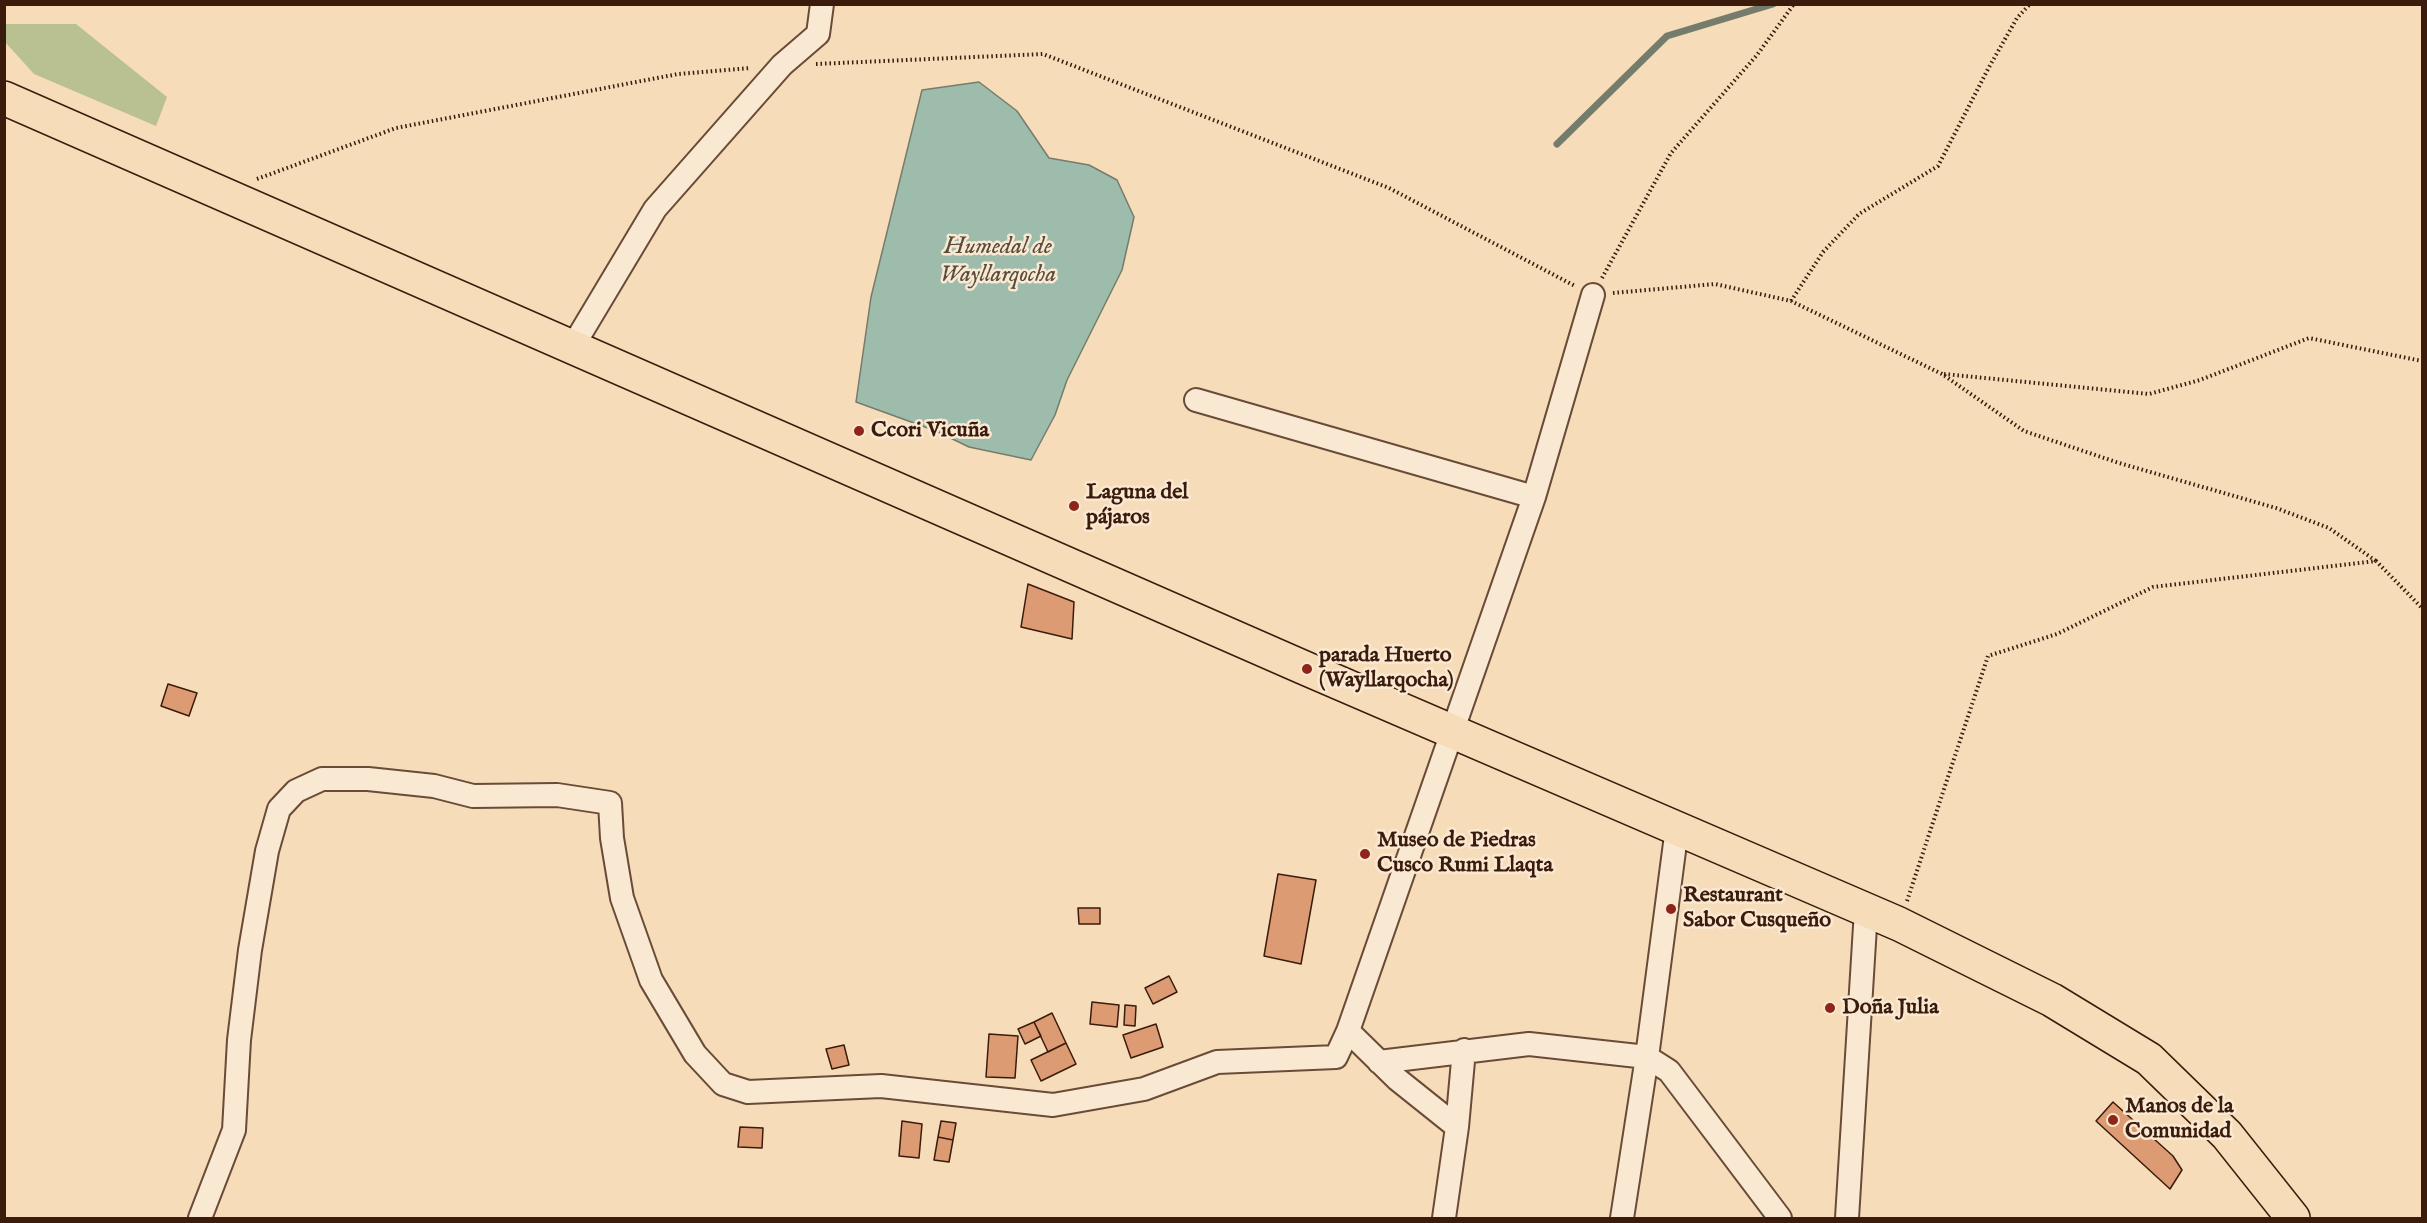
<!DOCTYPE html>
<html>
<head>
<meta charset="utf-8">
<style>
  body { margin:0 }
  #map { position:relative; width:2427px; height:1223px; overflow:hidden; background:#f6dcb9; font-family:"IM FELL English",serif }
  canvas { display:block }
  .frame { position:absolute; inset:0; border:6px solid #3a1b0c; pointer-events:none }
</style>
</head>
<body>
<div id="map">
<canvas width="2427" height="1223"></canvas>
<div class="frame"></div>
</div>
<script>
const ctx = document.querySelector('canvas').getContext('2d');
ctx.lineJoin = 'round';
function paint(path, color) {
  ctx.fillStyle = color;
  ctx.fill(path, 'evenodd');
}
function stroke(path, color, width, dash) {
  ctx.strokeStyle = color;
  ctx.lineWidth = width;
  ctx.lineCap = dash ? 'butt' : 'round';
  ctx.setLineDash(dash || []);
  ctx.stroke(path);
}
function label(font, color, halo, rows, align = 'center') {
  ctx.font = font + ' "IM FELL English",serif';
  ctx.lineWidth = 5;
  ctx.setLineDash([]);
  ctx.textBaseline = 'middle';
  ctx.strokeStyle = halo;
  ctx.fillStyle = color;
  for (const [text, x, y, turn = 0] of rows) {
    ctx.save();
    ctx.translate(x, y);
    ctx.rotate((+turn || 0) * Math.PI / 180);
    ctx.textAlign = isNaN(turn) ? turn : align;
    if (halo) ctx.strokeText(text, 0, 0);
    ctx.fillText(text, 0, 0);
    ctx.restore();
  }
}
paint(new Path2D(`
  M5,24H76L167,97L156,126L34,74L5,42Z`), '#bac191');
const water = new Path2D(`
  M979,82L1017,111L1049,158L1089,165L1117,180L1134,217L1122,270L1067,380L1055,415L1031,460L969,447L936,431L856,402L871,297L922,90Z`);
paint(water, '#9dbcac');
stroke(water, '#757c6c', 1.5);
stroke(new Path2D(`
  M1557,144L1667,36L1773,4`), '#757c6c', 7);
const building = new Path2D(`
  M1028,584L1074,602L1072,639L1021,627Z
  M168,684L197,693L189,716L161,706Z
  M1278,874L1316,880L1301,964L1264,956Z
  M1078,908H1100V924H1079Z
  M1169,976L1177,992L1153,1004L1145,988Z
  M1092,1002L1119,1005L1117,1027L1090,1024Z
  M1125,1005L1136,1006L1135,1026L1124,1025Z
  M1052,1013L1066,1043L1048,1052L1034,1022Z
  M1034,1022L1041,1036L1025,1044L1018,1029Z
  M1156,1024L1163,1047L1131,1058L1123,1035Z
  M989,1034L1018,1036L1015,1078L986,1077Z
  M1066,1043L1076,1064L1041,1081L1031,1060Z
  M844,1045L849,1065L832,1069L826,1049Z
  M2113,1102L2173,1156L2182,1170L2170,1189L2096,1121Z
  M902,1121L922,1124L919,1158L899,1156Z
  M941,1121L956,1123L953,1140L938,1137Z
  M740,1127L763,1128L762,1148L738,1147Z
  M938,1137L953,1140L949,1162L934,1160Z`);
paint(building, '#dc9b73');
stroke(building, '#3a1b0c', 1.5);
const street = new Path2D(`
  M573,346L655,209L782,65L818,34L822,4
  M1196,400L1534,497
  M1379,1062L1529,1044L1647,1057L1669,1071L1780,1218
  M1457,1127L1464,1050
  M200,1218L234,1130L239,1040L250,950L267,851L279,809L296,791L322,779H368L434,786L473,796L557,795L610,803L612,838L622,898L651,980L695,1054L723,1084L748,1092L881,1086L1053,1105L1144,1089L1217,1062L1336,1057L1348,1031
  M1444,1218L1457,1127L1397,1079L1348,1031L1534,497L1593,295
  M1622,1218L1647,1057L1677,828
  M1847,1218L1866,910`);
const highway = new Path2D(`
  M4,98L1307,669L1899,924L2052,1000L2149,1059L2227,1135L2293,1218`);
stroke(street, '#694b37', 26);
stroke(highway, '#3a1b0c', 36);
stroke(new Path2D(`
  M816,64L1043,54L1389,188L1575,286
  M257,179L396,128L678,74L751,68
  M1602,278L1671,153L1757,55L1794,4
  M1613,293L1715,284L1791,301L1942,374L2024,431L2119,463L2276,508L2329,528L2376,561
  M1791,301L1823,252L1859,214L1938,166L1988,69L2017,18L2030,4
  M1944,374L2149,394L2200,380L2309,338L2422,361
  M1907,901L1988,656L2057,634L2153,587L2376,561L2422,608`), '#3a1b0c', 4, [1.5, 3]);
stroke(street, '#f9e8d2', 22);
stroke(highway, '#f6dcb9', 33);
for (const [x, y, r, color] of [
  [859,431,6,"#8f2418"],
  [1074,506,6,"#8f2418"],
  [1307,669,6,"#8f2418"],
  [1365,854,6,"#8f2418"],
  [1671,909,6,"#8f2418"],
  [1830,1008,6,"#8f2418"],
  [2113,1120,6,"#8f2418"]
]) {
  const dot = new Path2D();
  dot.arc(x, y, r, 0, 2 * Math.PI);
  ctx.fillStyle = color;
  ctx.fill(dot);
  stroke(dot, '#f9e8d2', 2);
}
label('bold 22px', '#3a1b0c', '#f9e8d2', [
  ["Ccori Vicuña",871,431],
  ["Laguna del",1086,493],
  ["pájaros",1086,518],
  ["parada Huerto",1319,656],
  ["(Wayllarqocha)",1319,681],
  ["Museo de Piedras",1377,841],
  ["Cusco Rumi Llaqta",1377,866],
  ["Restaurant",1683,896],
  ["Sabor Cusqueño",1683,921],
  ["Doña Julia",1842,1008],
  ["Manos de la",2125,1107],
  ["Comunidad",2125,1132]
], 'left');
label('italic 24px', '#584b3c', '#f9e8d2', [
  ["Humedal de",998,248],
  ["Wayllarqocha",998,276]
]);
</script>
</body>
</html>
